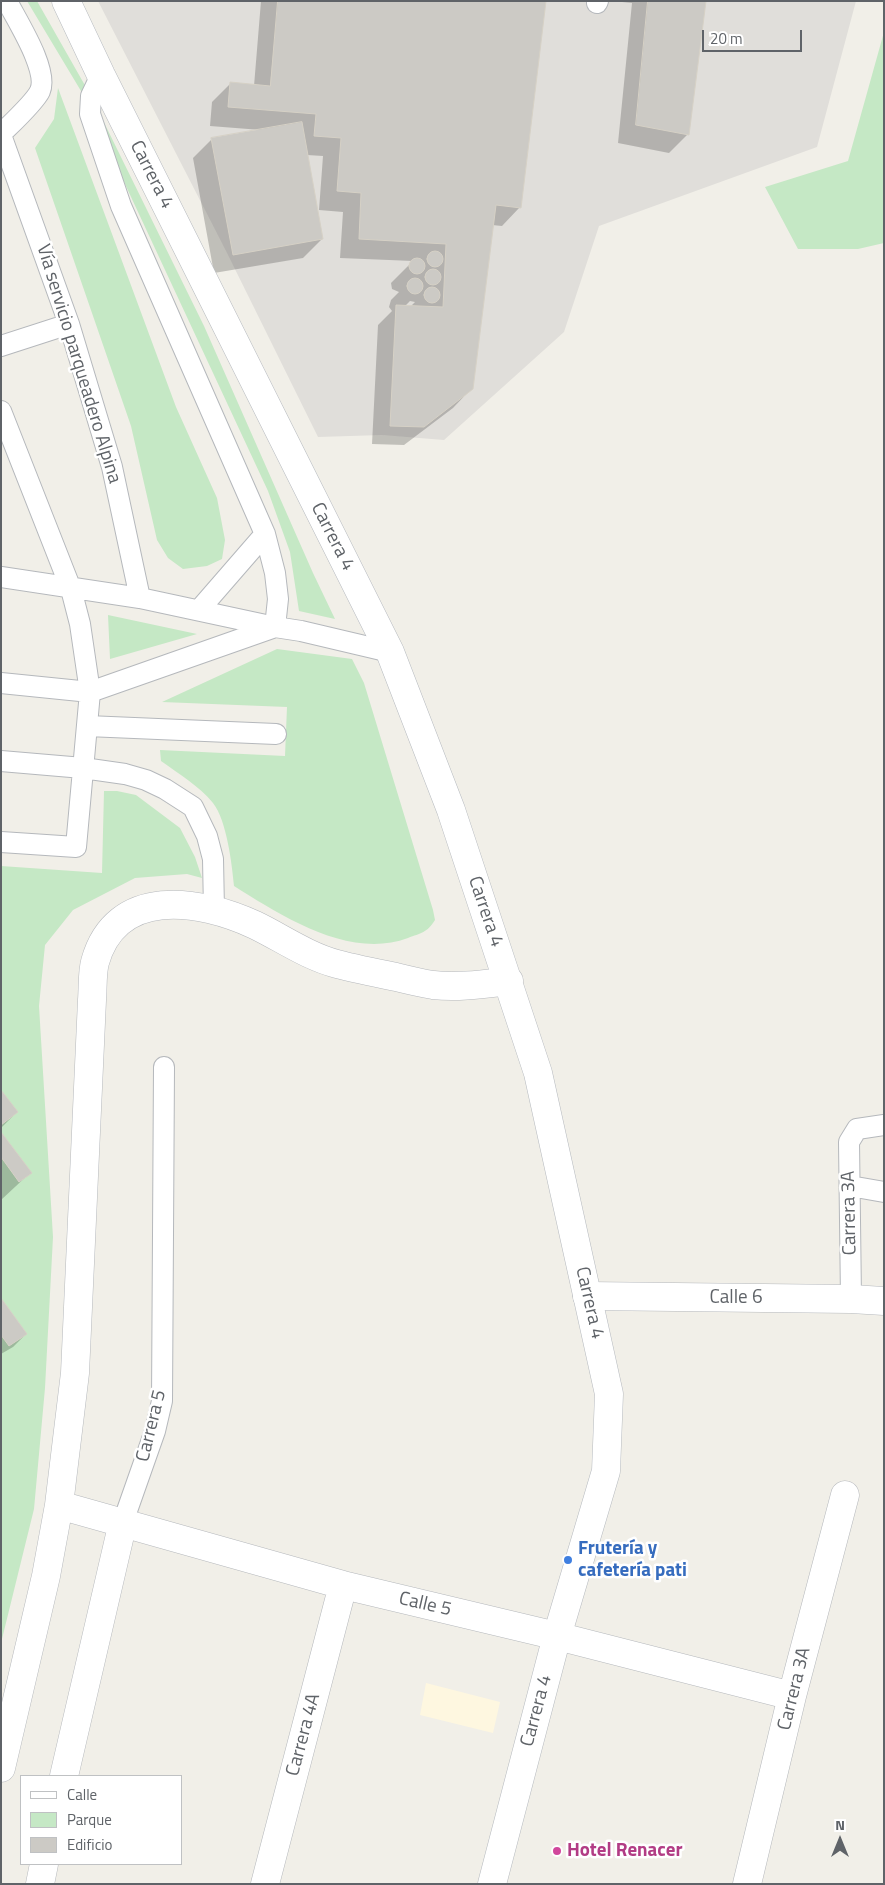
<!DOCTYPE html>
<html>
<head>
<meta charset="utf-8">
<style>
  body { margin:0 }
  #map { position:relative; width:885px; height:1885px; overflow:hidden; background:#f1efe8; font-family:"Titillium Web",sans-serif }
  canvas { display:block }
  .frame { position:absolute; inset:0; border:2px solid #5f6368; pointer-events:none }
  .legend { position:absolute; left:20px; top:1775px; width:162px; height:90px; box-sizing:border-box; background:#fff; border:1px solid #bfc1c3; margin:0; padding:6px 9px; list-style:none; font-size:15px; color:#5f6368 }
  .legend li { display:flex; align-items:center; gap:10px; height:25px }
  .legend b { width:25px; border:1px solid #bfc1c3 }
  .north { position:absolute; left:815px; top:1815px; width:50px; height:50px; -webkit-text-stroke:4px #fff; paint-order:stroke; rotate:0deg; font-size:14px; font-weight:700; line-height:20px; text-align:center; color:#5f6368 }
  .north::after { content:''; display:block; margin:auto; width:18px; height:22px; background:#5f6368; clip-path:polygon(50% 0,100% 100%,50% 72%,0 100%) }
  .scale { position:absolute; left:702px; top:30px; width:100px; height:22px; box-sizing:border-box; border:2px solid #5f6368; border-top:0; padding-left:6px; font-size:15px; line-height:18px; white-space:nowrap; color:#5f6368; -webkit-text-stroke:4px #fff; paint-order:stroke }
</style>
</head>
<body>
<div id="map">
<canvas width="885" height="1885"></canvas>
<div class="frame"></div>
<ul class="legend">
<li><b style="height:6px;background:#fff"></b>Calle</li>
<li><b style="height:14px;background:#c5e8c5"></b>Parque</li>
<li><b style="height:14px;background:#cccac5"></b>Edificio</li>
</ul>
<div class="north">N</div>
<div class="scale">20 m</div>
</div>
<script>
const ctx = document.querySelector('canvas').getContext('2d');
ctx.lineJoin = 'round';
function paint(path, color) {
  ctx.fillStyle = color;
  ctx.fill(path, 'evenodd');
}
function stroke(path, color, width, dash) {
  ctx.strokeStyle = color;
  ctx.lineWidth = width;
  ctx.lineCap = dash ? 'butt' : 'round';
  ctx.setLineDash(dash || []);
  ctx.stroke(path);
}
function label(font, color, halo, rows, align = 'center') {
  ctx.font = font + ' "Titillium Web",sans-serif';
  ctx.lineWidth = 5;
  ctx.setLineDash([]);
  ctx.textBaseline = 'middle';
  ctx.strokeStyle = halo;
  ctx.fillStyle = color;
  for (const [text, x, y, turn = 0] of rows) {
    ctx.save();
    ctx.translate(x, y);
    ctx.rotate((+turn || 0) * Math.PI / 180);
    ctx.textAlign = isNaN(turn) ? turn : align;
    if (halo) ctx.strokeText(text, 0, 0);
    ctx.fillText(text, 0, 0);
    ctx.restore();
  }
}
paint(new Path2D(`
  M426,1683L500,1702L493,1733L420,1715Z`), '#fef7e0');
paint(new Path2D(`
  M98,1H856L817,147L599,226L564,332L444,440L382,435L318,437L227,253Z`), '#e0deda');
paint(new Path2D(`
  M27,1H37L91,96L204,326L313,573L335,619L299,611L290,552L268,491L84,96Z
  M884,32V243L858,249H798L765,187L848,161Z
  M58,88L176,407L217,498L225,540L222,559L207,566L183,569L168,558L157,540L131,426L35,148L54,119Z
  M108,615L197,634L110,659Z
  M277,649L352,659L364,683L433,910L435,920C427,933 421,933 408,938C349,960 282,916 234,886C232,865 227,821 213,803C199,786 179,774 161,761L160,750L285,756L287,707L162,702Z
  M104,791H117L136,795L180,828L195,857L202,878L187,874L135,878L73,910L45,945L39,1006L53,1237L45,1388L34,1509L1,1643V866L102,873Z`), '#c5e8c5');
paint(new Path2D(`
  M261,1H545L520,207L502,226L492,225L472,388L453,408L404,445L372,444L378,325L392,311L389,307L391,300L399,292L392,289L391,283L413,261L340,258L343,212L319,210L323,156L307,155L322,239L303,258L214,273L193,158L212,139L261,130L210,126L212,102L230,84L254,86ZM410,301L415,302L410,307H404Z
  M612,1H705L688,134L669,153L618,143L632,3Z
  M1,1092L17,1112L1,1128Z
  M1,1134L30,1173L1,1200Z
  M1,1300L26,1334L13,1347L1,1354Z`), '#0003');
const building = new Path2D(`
  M278,1H546L521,208L496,205L473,389L424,427L390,426L396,305L443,307L446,244L359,239L361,193L337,191L341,138L314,136L316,114L228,107L230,82L270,86Z
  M648,1H706L689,135L636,125Z
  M302,122L323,239L233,255L211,138Z
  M427 259a8 8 0 1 1 16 0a8 8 0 1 1-16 0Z
  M409 266a8 8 0 1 1 16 0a8 8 0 1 1-16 0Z
  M425 277a8 8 0 1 1 16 0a8 8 0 1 1-16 0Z
  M407 286a8 8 0 1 1 16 0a8 8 0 1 1-16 0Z
  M424 295a8 8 0 1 1 16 0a8 8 0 1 1-16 0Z
  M1,1090L18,1112L1,1125Z
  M1,1132L32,1173L19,1182L1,1157Z
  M1,1298L27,1334L9,1346L1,1335Z`);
paint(building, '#cccac5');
stroke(building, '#d6d1c6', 1);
const service = new Path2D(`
  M597,3L598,1
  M1,134C11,124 35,102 40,91C49,70 17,21 7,1
  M1,135L69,324L112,467L140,598
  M1,346L69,324
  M1,411L71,589L80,624L90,692L76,847L1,842
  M1,577L140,598L275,627L301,631L390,652
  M199,610L265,534
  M1,683L90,692L275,627L278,599L275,573L265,534L121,206L90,114L91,96L101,75
  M87,726L276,734
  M1,761L83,768L125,774L146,780L165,789L193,807L207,836L213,859L214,910
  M850,1186L884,1192
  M851,1299L849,1142L857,1129L884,1125
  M123,1522L155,1431L162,1401L164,1067`);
const minor = new Path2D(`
  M587,1296L851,1299L884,1301
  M59,1505L343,1585L557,1636L792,1696
  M1,1768L46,1576L59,1505L75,1373L92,1000C93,988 92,973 95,962C116,886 199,899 255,925C282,938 307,956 337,964C356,969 376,973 396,977C408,980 421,983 433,985C458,988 484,984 509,981
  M64,1776L123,1522
  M40,1884L44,1864
  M265,1884L343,1585
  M747,1884L792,1696L845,1495`);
const secondary = new Path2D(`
  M66,1L101,75L390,652L451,810L538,1073L609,1394L606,1471L557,1636L492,1884`);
stroke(service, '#b5b8bc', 22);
stroke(minor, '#b5b8bc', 29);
stroke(secondary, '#b6babf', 29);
stroke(service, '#fff', 20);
stroke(minor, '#fff', 28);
stroke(secondary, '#fff', 28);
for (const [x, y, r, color] of [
  [568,1560,5,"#3f7fe0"],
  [557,1851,5,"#d1479c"]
]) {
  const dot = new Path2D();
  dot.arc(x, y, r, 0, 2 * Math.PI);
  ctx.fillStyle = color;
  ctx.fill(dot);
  stroke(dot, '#fff', 2);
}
label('19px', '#5f6368', '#fff', [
  ["Carrera 4",151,175,63],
  ["Vía servicio parqueadero Alpina",78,364,73],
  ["Carrera 4",332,537,63],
  ["Carrera 4",485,912,71],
  ["Carrera 3A",850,1213,-91],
  ["Calle 6",736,1298],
  ["Carrera 4",589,1303,77],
  ["Carrera 5",152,1426,-76],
  ["Calle 5",425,1605,13],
  ["Carrera 3A",795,1689,-76],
  ["Carrera 4",537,1711,-75],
  ["Carrera 4A",304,1735,-75]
]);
label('bold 19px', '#366cbe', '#fff', [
  ["Frutería y",578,1549],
  ["cafetería pati",578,1571]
], 'left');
label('bold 19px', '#b23c85', '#fff', [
  ["Hotel Renacer",567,1851]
], 'left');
</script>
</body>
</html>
